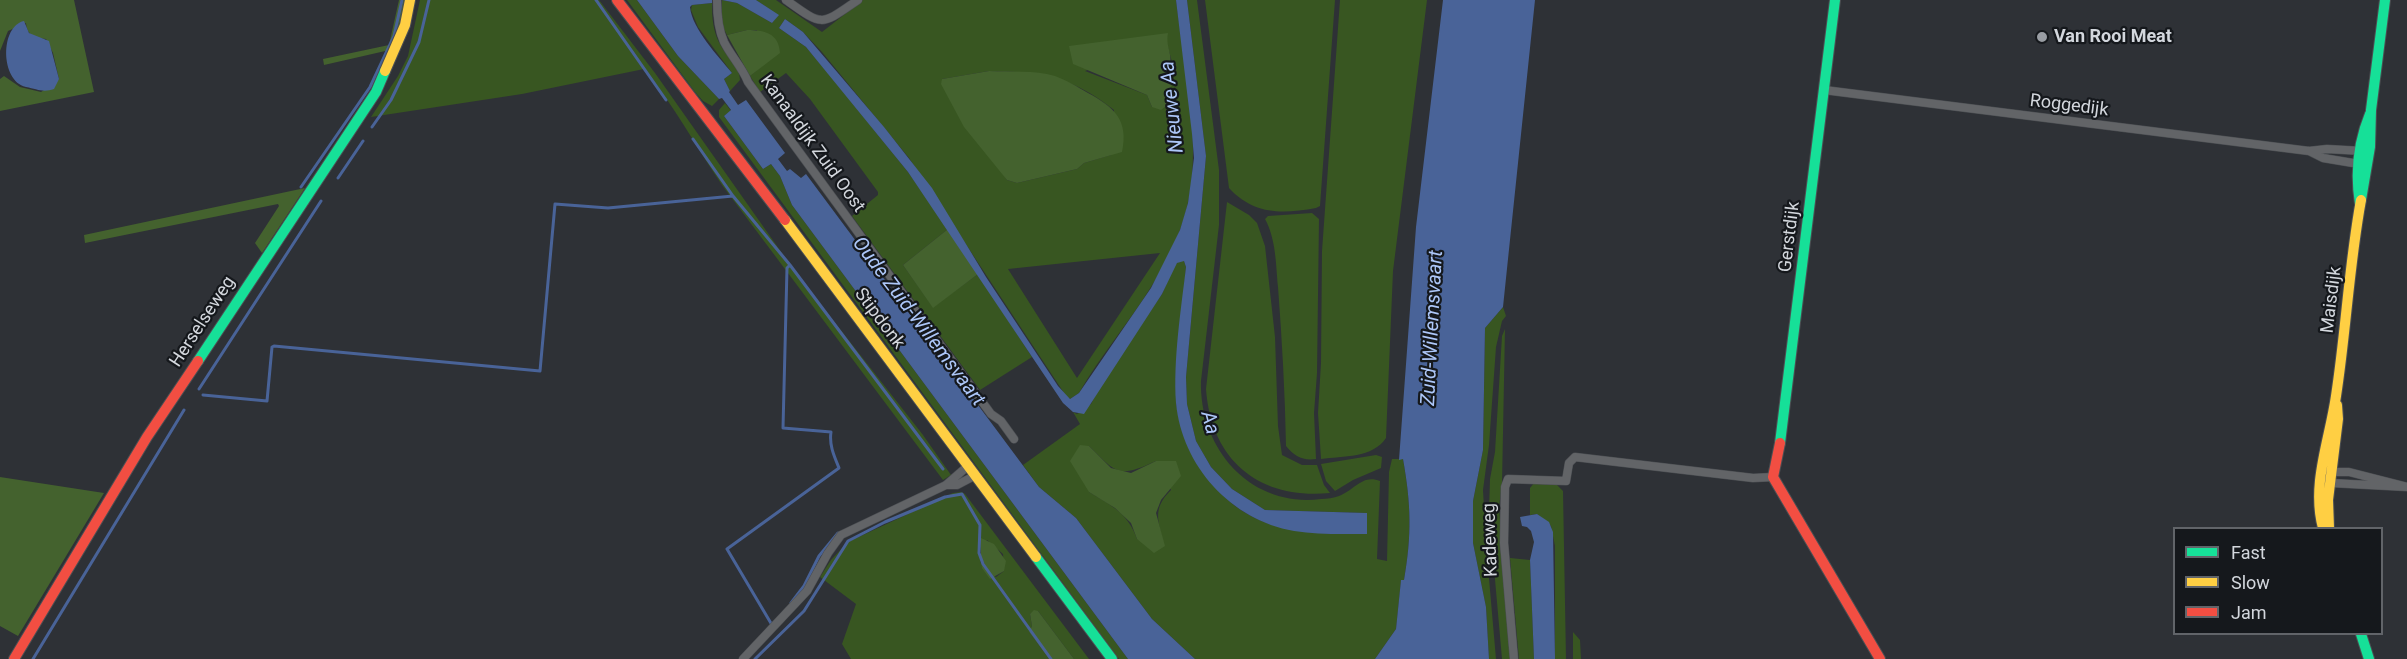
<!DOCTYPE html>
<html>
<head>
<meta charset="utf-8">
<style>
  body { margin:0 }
  #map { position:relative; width:2407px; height:659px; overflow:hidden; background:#2e3136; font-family:Roboto,sans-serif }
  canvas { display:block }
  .legend { position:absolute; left:2173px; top:527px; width:210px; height:108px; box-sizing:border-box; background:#15181c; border:2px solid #616469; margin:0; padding:8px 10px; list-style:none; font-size:18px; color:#d3d7dd }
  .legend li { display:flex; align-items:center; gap:12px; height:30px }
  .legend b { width:30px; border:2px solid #616469 }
</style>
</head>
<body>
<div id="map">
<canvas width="2407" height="659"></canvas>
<ul class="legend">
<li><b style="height:8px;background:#16e098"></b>Fast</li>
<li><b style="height:8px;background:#ffcf43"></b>Slow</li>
<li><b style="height:8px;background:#f24e42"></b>Jam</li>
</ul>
</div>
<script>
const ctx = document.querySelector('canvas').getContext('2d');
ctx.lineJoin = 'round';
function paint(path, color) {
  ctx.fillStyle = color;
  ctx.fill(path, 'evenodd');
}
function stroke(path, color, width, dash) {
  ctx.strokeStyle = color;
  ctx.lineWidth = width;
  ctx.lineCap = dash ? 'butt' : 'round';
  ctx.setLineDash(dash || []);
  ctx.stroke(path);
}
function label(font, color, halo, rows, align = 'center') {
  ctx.font = font + ' Roboto,sans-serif';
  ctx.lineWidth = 4.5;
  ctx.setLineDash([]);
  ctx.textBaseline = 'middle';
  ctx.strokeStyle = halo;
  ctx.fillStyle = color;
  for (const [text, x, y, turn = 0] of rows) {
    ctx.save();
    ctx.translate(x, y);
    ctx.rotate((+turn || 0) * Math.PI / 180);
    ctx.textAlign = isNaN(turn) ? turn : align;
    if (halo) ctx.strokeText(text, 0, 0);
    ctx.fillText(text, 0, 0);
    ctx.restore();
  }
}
paint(new Path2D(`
  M420,0H599L655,73L796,273L923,435L951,475L943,480L722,185C696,147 674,105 644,69L522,94L371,117L398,76L408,56Z
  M627,0H637L678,56L719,99L712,106L703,101L695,92Z
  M722,0L737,3L772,23L778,15L756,0H776L822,32L863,0H1176C1184,67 1205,152 1184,218C1177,242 1164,266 1151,287C1128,324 1100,356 1079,393L1070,399L1066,396L909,158L822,52L803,32L785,19L779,28L806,47L832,78L908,172L948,229L903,265L933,307L978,274L1032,357L980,390L852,216L878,195V192L810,99L786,73L760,92L750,76L762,66L757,30H747L727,35L721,23ZM1166,40L1172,62L1152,107L1147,95L1085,71ZM989,71C1041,72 1071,76 1114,110L1111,155L1084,163L1077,169L1017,183L1007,180L942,79ZM1160,253L1077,378L1008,269Z
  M1187,0H1197L1219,170V225L1201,381C1199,448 1250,508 1321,499C1327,499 1334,498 1339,496C1355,490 1362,474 1380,481L1377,559L1387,561L1389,472L1392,459H1403C1411,505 1412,534 1404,580L1401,581L1396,629L1375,659H1195L1152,619L1076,518L1039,487L1023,465L1080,424L1073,412L1077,414L1091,404L1101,384L1162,294L1174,266L1180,260L1184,261L1186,267L1176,402C1179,427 1186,440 1198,462C1237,531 1294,534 1367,534V513L1265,510L1232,489L1211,467L1196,441L1187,404L1186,377L1206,156ZM1089,446C1117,474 1119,478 1156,461L1171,490C1151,510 1159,521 1164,546L1137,539C1128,513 1112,506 1089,492Z
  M1205,0H1335L1320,206L1316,208C1282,214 1254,215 1229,188Z
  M1340,0H1427L1393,271L1386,438C1373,458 1343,456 1321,459L1318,413L1321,363L1322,251Z
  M712,3C712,19 713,32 721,46C727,57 740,67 740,80L730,91L724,79L732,73L698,27L691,10L692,5Z
  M725,103L731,111L724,116L763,169L771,164L780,176L792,205L1128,659H1119L719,117V110Z
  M1227,202L1249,215L1257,223L1265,246L1275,337L1278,426L1282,455L1302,465H1317L1324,485L1330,493C1259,500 1211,460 1206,389Z
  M1312,213L1319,219L1317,373L1314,413L1316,459C1303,461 1294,456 1286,446C1285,393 1282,340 1278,287C1276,265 1276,239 1265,219L1268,216Z
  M1503,307L1506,316L1502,321L1496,347L1489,445L1483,490L1486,544L1496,659H1489L1486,607L1473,543V501L1483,450L1485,328Z
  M1505,329L1502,484L1499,507L1511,659H1502L1489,511L1490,479L1495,452L1502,336Z
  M1376,455L1382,457L1381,468L1353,480L1335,491L1326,481L1321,464Z
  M1534,483L1557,485L1563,491L1566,659H1555V546L1551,526L1537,514L1530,515V488Z
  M961,492L965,494L1089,659H1074L1038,611H1034L1030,614L1032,626L1029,632L1049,659H851L842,644L856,604L820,577L831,560L848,542L953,493ZM987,540L1003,554L1004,571L996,577C981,568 978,564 981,547Z
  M1510,558L1530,560L1534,659H1519Z
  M1573,632L1580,640L1581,659H1573Z`), '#385621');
paint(new Path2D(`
  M0,0H74L94,92L0,111V79L4,76L20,87L41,92L59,79L53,53L46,39C35,38 27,36 26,23L8,31L0,51Z
  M399,0H405L394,49L324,65L323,59L389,45Z
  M747,30C764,30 779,33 780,53L750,76L727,35Z
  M1168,33C1165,48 1175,56 1168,71L1173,79L1167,105L1161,110L1152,107L1147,95L1073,64L1069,46Z
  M989,71C1010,72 1034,70 1055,76C1066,80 1078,87 1088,93C1114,107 1129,120 1122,152L1084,163L1077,169L1017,183L1007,180L964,127L941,84L942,79Z
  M305,188L262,253L255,243L279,206L278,204L85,243L84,235Z
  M948,229L978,274L933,308L903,265Z
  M1080,445L1089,446L1111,468L1131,473L1156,461H1176L1181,476L1161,500L1156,513L1165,546L1154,553L1137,539L1131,523L1115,508L1089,492L1070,461Z
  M0,477L104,493L18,636L0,626Z
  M981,538L994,544L1006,561L1004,571L990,579L982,568L981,562Z
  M1034,610L1038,611L1074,659H1049L1029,632L1032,626L1030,614Z`), '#44622e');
paint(new Path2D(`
  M637,0H712V3L692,5L690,7C692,29 719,57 732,73L724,79L730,91L729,92L738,105L746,100L785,153L778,159L787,171L790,169L801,178L806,174L1039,487L1076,518L1152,619L1195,659H1128L792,205L780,176L771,164L763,169L724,116L731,110L722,98L719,99L678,56Z
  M722,0H756L779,15L772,23L737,3Z
  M1176,0H1187L1206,156L1186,377L1187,404L1196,441L1211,467L1232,489L1265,510L1367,513V534C1343,534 1318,535 1294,531C1231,520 1182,466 1176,403C1173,360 1181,310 1186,267L1184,261L1177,263L1162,294L1084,414L1073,412L1063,403L908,172L806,47L779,28L785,19L803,32L884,127L932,188L986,277L1058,386L1070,399L1079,393L1151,288L1180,230L1188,203L1194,158L1192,134Z
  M1443,0H1535L1503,307L1485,328L1483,450L1473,501V543L1486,607L1489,659H1375L1396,629L1401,580H1404C1412,535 1411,504 1403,459L1399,460L1416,227Z
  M24,21L29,33L49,41L59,79L54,89C43,93 37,89 26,87C0,81 0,26 24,21Z
  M1537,514L1549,522L1553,532L1555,659H1534L1530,560L1534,542L1531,531L1527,527L1522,526L1520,517Z`), '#496398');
stroke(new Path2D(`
  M596,0L666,100
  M372,127L391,100L419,42L429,0
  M693,139L733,196L790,265L787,268L783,428L831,432C829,445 834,456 839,468L727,549L772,625
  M338,178L363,141
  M301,187L370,87L394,36L402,0
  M790,265L943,469
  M199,389L321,201
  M203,395L267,401L272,347L274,346L540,371L555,204L608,208L733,196
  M791,603L804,586L819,556L838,533
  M33,659L184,410
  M755,659L804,611L848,541L885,522L945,497L962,494L980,525L979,553L983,564L1051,659`), '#496398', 3);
const street = new Path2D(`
  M717,0C717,14 718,29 724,42C731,56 742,67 748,82L991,414L1001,421L1014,439
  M786,0C824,27 820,26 858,0
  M1824,90L2309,151L2327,149L2363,151
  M2309,151L2323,158L2359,164L2363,162
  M2329,472H2349L2407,487
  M2327,480L2331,483L2407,487
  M946,485H957L976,475
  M743,659L807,591L828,553L841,535L946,485L969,465
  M1514,659L1504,543L1505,487L1508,479L1566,481L1569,463L1575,457L1753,478L1773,477`);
const fast = new Path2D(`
  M2361,200L2370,147L2371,110L2385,0
  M2360,204C2355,173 2358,143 2370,114
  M198,361L376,92L385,71
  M1780,443L1835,0
  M1036,557L1112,659
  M2361,634L2369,659`);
const slow = new Path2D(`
  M385,71L405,25L410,0
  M785,220L1036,557
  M2323,528C2311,484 2330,439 2336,396C2346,331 2349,265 2361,200
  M2329,528L2328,500L2338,419L2337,405`);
const jam = new Path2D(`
  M617,0L785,220
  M1780,443L1773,477L1880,659
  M14,659L147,437L198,361`);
stroke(street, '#4c4f53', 9);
stroke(fast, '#4c4f53', 12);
stroke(slow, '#4c4f53', 12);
stroke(jam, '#4c4f53', 12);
stroke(street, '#626467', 8);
stroke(fast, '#16e098', 10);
stroke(slow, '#ffcf43', 10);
stroke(jam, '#f24e42', 10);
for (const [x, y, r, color] of [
  [2042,37,6,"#999da3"]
]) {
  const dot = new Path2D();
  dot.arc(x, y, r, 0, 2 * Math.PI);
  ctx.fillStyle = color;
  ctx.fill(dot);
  stroke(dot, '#15181c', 2);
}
label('bold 18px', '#d3d7dd', '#15181c', [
  ["Van Rooi Meat",2054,37]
], 'left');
label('18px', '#d3d7dd', '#15181c', [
  ["Roggedijk",2069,106,7],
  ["Kanaaldijk Zuid Oost",812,144,54],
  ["Gerstdijk",1790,237,-83],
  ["Maisdijk",2332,300,-83],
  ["Stipdonk",879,319,53],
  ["Herselseweg",203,322,-57],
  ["Kadeweg",1491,540,-92]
]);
label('italic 20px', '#adc7f9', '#15181c', [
  ["Nieuwe Aa",1173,107,-96],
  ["Oude Zuid-Willemsvaart",918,322,53],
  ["Zuid-Willemsvaart",1433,328,-87],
  ["Aa",1209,423,75]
]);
</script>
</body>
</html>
